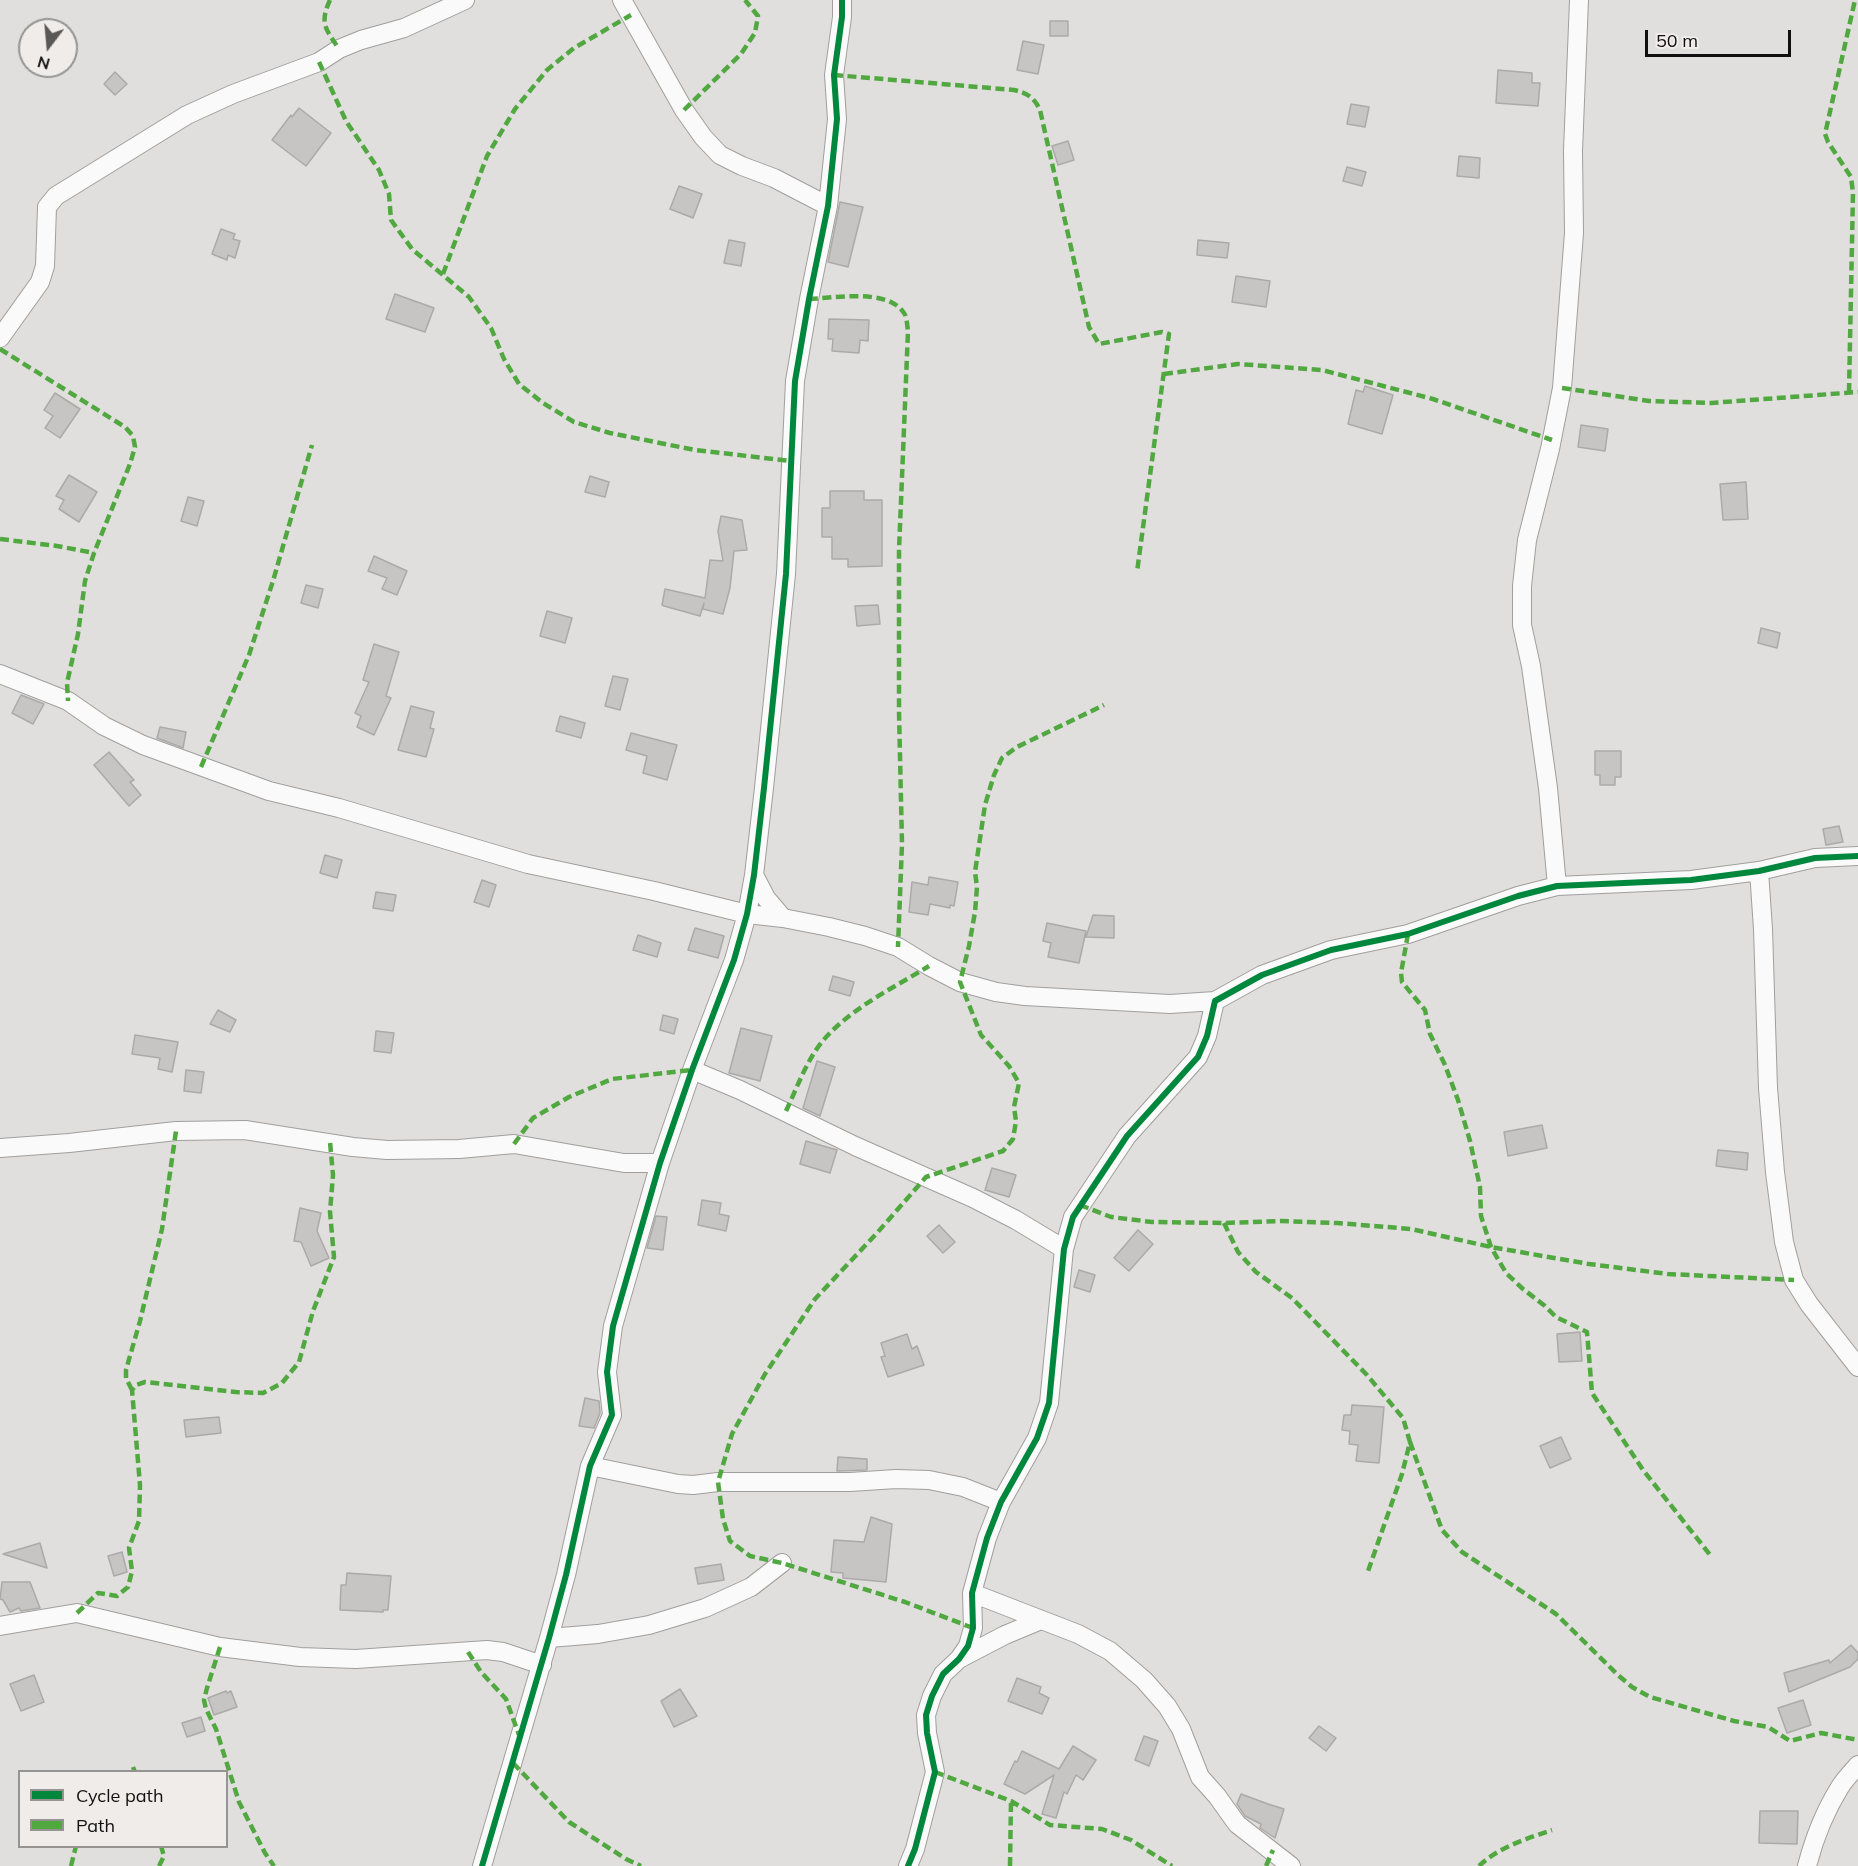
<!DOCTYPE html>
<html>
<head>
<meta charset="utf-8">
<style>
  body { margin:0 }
  #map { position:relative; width:1858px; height:1866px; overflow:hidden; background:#e1dfdd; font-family:Mulish,sans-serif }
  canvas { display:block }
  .legend { position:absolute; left:18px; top:1770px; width:210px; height:78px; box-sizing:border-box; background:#efecea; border:2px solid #969492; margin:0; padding:8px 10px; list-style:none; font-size:18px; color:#110f0f }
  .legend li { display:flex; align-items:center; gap:12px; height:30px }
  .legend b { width:30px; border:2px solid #969492 }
  .north { position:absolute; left:18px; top:18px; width:60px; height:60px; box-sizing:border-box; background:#efecea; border:2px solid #969492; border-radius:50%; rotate:196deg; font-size:16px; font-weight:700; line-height:24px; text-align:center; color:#110f0f }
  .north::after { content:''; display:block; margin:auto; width:21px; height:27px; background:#5a5857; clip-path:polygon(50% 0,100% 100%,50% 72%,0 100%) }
  .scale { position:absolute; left:1645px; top:30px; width:146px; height:27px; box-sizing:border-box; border:3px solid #110f0f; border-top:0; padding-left:8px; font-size:18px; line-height:21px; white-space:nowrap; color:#110f0f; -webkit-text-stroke:4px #efecea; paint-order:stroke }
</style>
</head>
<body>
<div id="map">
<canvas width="1858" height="1866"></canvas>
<ul class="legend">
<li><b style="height:8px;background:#00873e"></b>Cycle path</li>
<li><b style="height:8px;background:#51a841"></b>Path</li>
</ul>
<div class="north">N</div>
<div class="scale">50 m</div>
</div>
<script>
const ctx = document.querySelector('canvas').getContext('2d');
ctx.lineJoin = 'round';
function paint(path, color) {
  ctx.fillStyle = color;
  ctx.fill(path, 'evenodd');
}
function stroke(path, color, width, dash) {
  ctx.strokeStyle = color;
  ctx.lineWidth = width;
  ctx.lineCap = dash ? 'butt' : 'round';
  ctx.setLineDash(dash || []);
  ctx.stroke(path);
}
const building = new Path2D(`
  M1050,21H1068V36H1050Z
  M1023,41L1044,45L1038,74L1017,70Z
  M1498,70L1532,73V83H1540L1538,106L1496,103Z
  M115,72L127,84L115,95L104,84Z
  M1351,104L1369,107L1365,127L1347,124Z
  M299,108L331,133L306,166L272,140L291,115L292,117Z
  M1068,141L1074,160L1058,165L1052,146Z
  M1459,156L1480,158L1479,178L1457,176Z
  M1347,167L1366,172L1362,186L1343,181Z
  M679,186L702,194L693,218L670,209Z
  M840,202L863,207L848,267L828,262Z
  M221,229L235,234L233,239L240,241L235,258L228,255L227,260L212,254Z
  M729,240L745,243L741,266L724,263Z
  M1198,240L1229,243L1227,258L1197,255Z
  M1236,276L1270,281L1266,307L1232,302Z
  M395,294L434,308L425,332L386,319Z
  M829,319L869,320L868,341L860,340L859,353L832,351L833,339H828Z
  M1365,386L1393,395L1382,434L1348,424L1356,390L1363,392Z
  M55,393L80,409L60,438L45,428L53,416L44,410Z
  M1581,425L1608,429L1605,451L1578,447Z
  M69,475L97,492L79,522L59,509L64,500L56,496Z
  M590,476L609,482L605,497L585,492Z
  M1746,482L1748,519L1723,520L1720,484Z
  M830,491H864V500H882V566L848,567V559H832V537H822V508H830Z
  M188,497L204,501L197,526L181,521Z
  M721,516L742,520L747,550L734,551L730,588L723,614L703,609L704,603L700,616L664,606L662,605L665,589L705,598L710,560L723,561L718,531Z
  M374,556L407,571L397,595L382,589L387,578L368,571Z
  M306,585L323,589L318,608L301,603Z
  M878,605L880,624L857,626L855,606Z
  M547,611L572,618L565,643L540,636Z
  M1761,628L1780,633L1777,648L1758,643Z
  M374,644L399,652L386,696L391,698L374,735L357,727L361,716L355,713L369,682L363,680Z
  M613,676L628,679L620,710L605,706Z
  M21,695L44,704L33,724L12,713Z
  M411,706L434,712L430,728L434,729L426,757L398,750Z
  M560,716L585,723L581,738L556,731Z
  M160,727L186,732L183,748L157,738Z
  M631,733L677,745L667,780L643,773L647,756L626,750Z
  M1595,751H1621V777H1615V785H1600V775H1595Z
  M109,752L134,780L130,782L141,795L129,806L94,765Z
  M1839,826L1843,842L1826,845L1823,829Z
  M325,855L342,860L337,878L320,873Z
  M929,877L958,882L954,906L950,905V908L930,904L928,915L909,912L912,882L928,885Z
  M482,880L496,885L489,907L474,902Z
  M376,892L396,895L393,911L373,908Z
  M1093,915L1114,916V938L1086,937Z
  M1047,923L1086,931L1079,963L1048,957L1051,943L1043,941Z
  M695,928L724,936L718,958L688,950Z
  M638,935L661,943L657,957L633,950Z
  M833,976L854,982L850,996L829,990Z
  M218,1010L236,1020L230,1032L210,1024Z
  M663,1015L678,1019L674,1034L660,1030Z
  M741,1028L772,1036L760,1081L729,1073Z
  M376,1031L394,1033L391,1053L374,1051Z
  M135,1035L178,1042L172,1072L158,1069L160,1058L132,1054Z
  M817,1061L835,1067L820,1116L803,1108Z
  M186,1070L204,1072L201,1093L184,1091Z
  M1542,1125L1547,1148L1508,1156L1504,1132Z
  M806,1141L837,1150L830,1173L800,1164Z
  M1718,1150L1748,1153L1747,1170L1716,1166Z
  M992,1168L1016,1175L1009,1197L985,1190Z
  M702,1200L721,1203L719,1214L729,1216L726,1231L698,1225Z
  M300,1208L321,1213L317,1231L329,1258L311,1266L301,1242L294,1241Z
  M656,1216L667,1217L663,1250L647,1248Z
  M939,1225L955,1242L943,1253L927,1236Z
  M1138,1230L1153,1244L1129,1271L1114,1258Z
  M1079,1270L1095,1275L1090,1292L1074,1287Z
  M1580,1332L1582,1361L1559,1362L1557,1334Z
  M907,1334L912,1349L917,1346L924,1365L888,1377L881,1357L885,1356L881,1343Z
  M585,1398L599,1401L600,1413L594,1428L579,1426Z
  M1352,1405L1384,1407L1379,1463L1356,1461L1358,1445L1349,1444L1350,1431L1342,1430L1344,1415H1351Z
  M219,1417L221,1433L186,1437L184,1420Z
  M1561,1437L1571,1459L1550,1468L1540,1446Z
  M838,1457L867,1459V1470L837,1471Z
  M871,1517L892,1524L886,1582L843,1578V1573L831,1572L834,1540L864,1542Z
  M40,1543L47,1568L3,1554Z
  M122,1552L127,1572L114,1576L108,1556Z
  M721,1564L724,1580L698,1584L695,1568Z
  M347,1573L391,1576L388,1610H383V1612L340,1610L341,1585H346Z
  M2,1582H30L40,1608L21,1611L19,1608L10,1612L3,1600L0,1599Z
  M1851,1645L1858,1653V1659L1850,1667L1789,1692L1784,1673L1829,1660L1830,1663Z
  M34,1675L44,1702L21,1711L10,1684Z
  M1017,1678L1041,1687L1039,1693L1049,1698L1042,1714L1008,1701Z
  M680,1689L697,1716L674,1727L661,1701Z
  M226,1691L227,1693L231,1691L237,1707L214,1715L208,1698Z
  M1803,1700L1811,1725L1787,1733L1778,1708Z
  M201,1717L205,1731L187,1737L182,1723Z
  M1319,1726L1336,1738L1326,1751L1309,1738Z
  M1144,1736L1158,1741L1149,1766L1135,1760Z
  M1073,1746L1096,1760L1083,1780L1076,1775L1067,1794L1064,1792L1056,1818L1042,1814L1054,1775L1025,1794L1004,1784L1015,1761L1017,1762L1022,1751L1059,1769Z
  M1241,1794L1268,1804L1284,1809L1275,1838L1260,1828L1261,1824L1245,1816L1237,1804Z
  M1760,1811H1798L1797,1844L1759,1843Z`);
paint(building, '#c6c5c4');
stroke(building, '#abaaa9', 1.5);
const minor = new Path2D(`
  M622,0L684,110L703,137L720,155L742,166L774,178L828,206
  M0,338L40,282L45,266L47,207L56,196L187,115L233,94L319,62L339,49L361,40L404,28L465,0
  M0,674L68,701L104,726L143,745L269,791L339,808L528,864L654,891L747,914L783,918L829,927L865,936L898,947L929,966L960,982L996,992L1025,996L1170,1004L1215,1001
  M1759,871L1763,929L1768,1088L1775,1172L1784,1242L1794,1280L1809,1304L1858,1367
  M754,875L766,898L783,918
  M1557,886L1548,788L1531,666L1522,625V586L1527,540L1550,449L1562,388L1574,233L1573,151L1579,0
  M692,1070L740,1090L855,1146L973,1198L1016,1220L1064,1249
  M0,1148L69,1143L176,1131L245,1130L353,1147L387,1150L459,1149L514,1144L624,1163H660
  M590,1466L678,1484L693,1485L718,1482H850L896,1479L929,1480L963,1487L1001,1502
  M972,1593L1078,1634L1110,1651L1144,1680L1167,1706L1181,1729L1200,1777L1217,1796L1237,1824L1291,1866
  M0,1626L77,1613L220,1647L300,1657L356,1659L487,1650L503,1652L542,1665
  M549,1638L598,1634L649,1625L705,1608L751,1587L782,1563
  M959,1659L1005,1635L1041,1620
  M482,1866L549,1638L566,1575L590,1466L612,1415L607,1372L613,1326L660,1163L692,1070L734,960L747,914L754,875L764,788L786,574L795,381L809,299L828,206L837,119L834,75L842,17V0
  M908,1866L915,1849L935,1772L927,1733L926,1715L932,1696L943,1674L959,1659L968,1646L973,1628L972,1593L987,1538L1001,1502L1037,1438L1049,1403L1064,1249L1073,1217L1127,1136L1198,1057L1207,1036L1215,1001L1262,975L1331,950L1408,934L1518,896L1557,886L1691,880L1759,871L1815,858L1858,856
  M1807,1866C1814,1839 1825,1811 1840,1787C1845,1779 1852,1772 1858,1765`);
stroke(minor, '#a09f9e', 20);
stroke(minor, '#fafafa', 18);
stroke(new Path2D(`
  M330,0C319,24 326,29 339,49
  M319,62L346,121L379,170L389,194L391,220L412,249L469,297L491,328L504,359L519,384L543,403L574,422L610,433L695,450L791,461
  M834,75L1014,90C1027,93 1034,97 1040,110L1089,327L1099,344L1162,332L1169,334L1137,572
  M684,110L741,54L755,33L758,16L745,0
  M443,274L487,156L515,109L547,70L574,48L631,15
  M809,299C834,298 888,288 904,313C907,317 907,325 908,331L899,550V712L902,844L898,947
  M0,349L125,427L133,436L135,447L130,464L94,553L85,581L78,634L67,683L68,701
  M1164,374L1238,364L1322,370L1433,399L1552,440
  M1562,388L1649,401L1711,403L1858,392
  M1849,392L1853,193L1851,177L1828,142L1825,134L1855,0
  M0,539L57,546L94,553
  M201,767L249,655L273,581L312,445
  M1408,934L1401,973L1402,982L1425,1010L1430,1034L1445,1065L1458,1100L1470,1141L1480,1187L1481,1216L1491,1247L1506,1273L1523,1289L1545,1306L1556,1317L1587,1332L1592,1393L1643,1470L1711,1556
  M786,1111C798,1086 808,1055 829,1034C857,1005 895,987 929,966
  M514,1144L533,1118L569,1097L612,1079L692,1070
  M1080,1205L1111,1217L1152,1222L1224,1223L1281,1221L1337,1223L1411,1229L1491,1247L1589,1264L1668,1274L1794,1280
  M1224,1223L1238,1252L1256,1272L1292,1298L1367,1375L1403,1418L1410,1442L1402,1474L1367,1574
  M132,1390L126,1378V1370L140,1321L162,1229L176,1131
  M1410,1442L1442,1530L1462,1552L1556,1614L1618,1675L1632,1687L1650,1697L1734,1721L1768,1727L1790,1741L1821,1733L1858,1740
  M77,1613L98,1593L117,1596L128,1587L132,1571L129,1548L139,1521L140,1485L132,1390L136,1385L145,1382L236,1392L263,1393L282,1383L299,1362L313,1311L334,1257L330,1212L333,1175L330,1142
  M973,1628L905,1602L782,1563L750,1556L730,1541L723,1519L718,1482L732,1434L765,1374L815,1299L877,1233L926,1177L1003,1151L1013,1139L1016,1121L1014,1107L1019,1083L1009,1066L981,1035L960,982L969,946L975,912L977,887L975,872L985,805L994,775L1002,758L1017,747L1104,705
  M220,1647L207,1688L204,1700L206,1709L216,1729L239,1802L265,1853L274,1866
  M468,1652L481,1672L506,1699L519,1735
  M513,1763L569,1822L626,1859L641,1866
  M133,1767L135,1772
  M935,1772L1011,1801L1050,1825L1102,1829L1131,1840L1172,1866
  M71,1866L76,1846
  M159,1866L164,1856L161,1846
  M1010,1866L1011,1801
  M1266,1866L1273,1850
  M1479,1866C1499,1847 1526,1839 1552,1830`), '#51a841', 4.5, [9, 4.5]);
stroke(new Path2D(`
  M482,1866L549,1638L566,1575L590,1466L612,1415L607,1372L613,1326L660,1163L692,1070L734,960L747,914L754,875L764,788L786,574L795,381L809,299L828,206L837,119L834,75L842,17V0
  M908,1866L915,1849L935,1772L927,1733L926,1715L932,1696L943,1674L959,1659L968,1646L973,1628L972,1593L987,1538L1001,1502L1037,1438L1049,1403L1064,1249L1073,1217L1127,1136L1198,1057L1207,1036L1215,1001L1262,975L1331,950L1408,934L1518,896L1557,886L1691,880L1759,871L1815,858L1858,856`), '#00873e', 6);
</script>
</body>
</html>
